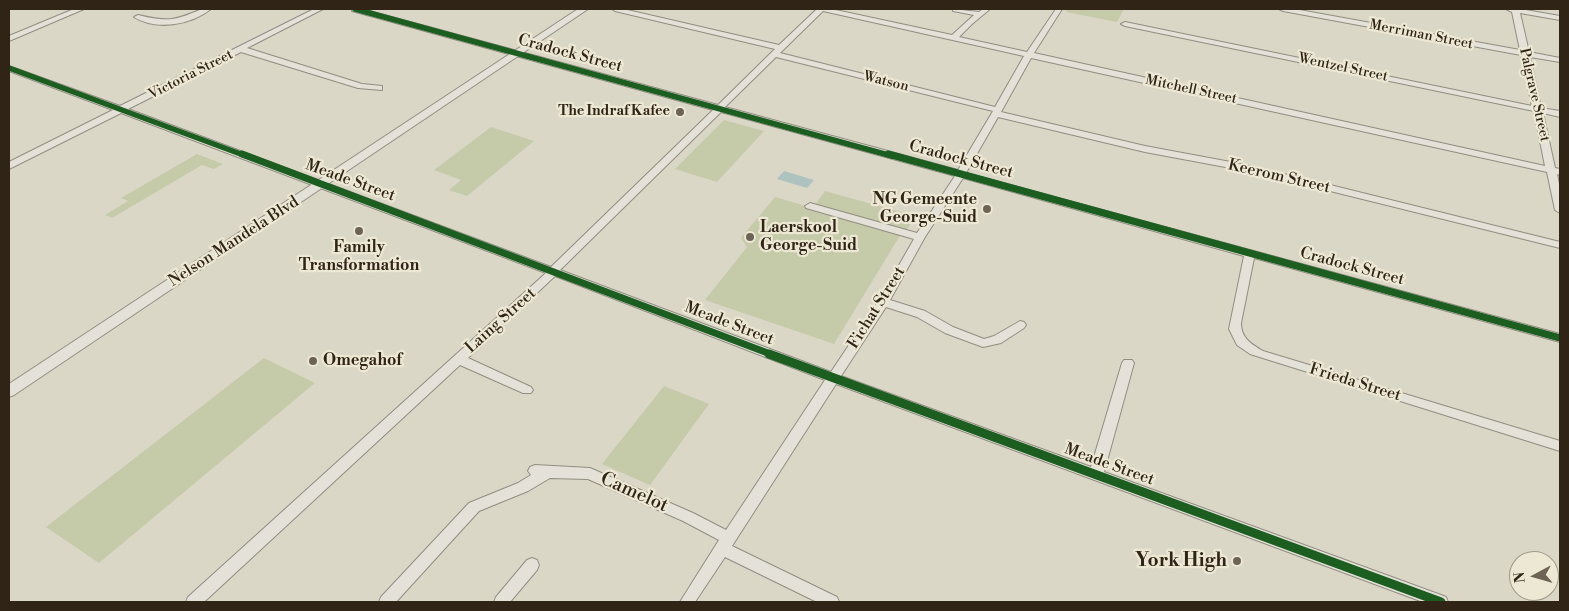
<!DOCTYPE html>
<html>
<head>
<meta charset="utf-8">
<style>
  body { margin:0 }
  #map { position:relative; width:1569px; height:611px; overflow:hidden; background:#dbd7c6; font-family:"Libre Bodoni",serif }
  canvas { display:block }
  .frame { position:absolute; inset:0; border:10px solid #302417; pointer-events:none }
  .north { position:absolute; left:1509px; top:551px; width:50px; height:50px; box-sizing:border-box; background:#ede8d4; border:1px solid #a19a88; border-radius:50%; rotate:264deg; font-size:14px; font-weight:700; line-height:20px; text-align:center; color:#302417 }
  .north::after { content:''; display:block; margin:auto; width:18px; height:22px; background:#6c6354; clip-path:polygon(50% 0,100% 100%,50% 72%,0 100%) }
</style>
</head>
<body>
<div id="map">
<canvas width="1569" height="611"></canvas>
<div class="frame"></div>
<div class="north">N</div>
</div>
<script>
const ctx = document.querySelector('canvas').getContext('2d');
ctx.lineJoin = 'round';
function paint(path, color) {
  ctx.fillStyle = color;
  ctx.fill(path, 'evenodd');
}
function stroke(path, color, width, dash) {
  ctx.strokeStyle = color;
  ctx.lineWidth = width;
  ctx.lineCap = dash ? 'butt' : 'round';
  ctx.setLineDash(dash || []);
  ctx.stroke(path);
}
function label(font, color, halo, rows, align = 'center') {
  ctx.font = font + ' "Libre Bodoni",serif';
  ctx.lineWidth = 4.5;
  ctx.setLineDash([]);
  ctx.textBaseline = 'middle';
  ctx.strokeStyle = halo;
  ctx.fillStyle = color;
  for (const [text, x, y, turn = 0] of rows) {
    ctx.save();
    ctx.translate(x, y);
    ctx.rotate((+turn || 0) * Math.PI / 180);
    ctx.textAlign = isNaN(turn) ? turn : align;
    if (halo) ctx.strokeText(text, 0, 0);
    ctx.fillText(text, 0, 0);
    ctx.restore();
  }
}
paint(new Path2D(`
  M1068,9H1124L1117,22L1066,12Z
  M724,120L764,131L717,182L675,169Z
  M491,127L534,141L467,196L449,190L461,180L434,170Z
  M197,154L223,164L214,169L202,165L112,218L105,215L128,201L121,198Z
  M825,191L915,216L906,231L815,205Z
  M775,197L901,234L834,344L705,300L747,247L741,238Z
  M264,358L315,383L99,563L46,527Z
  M664,386L709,404L650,485L602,464Z`), '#c5caa9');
paint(new Path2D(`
  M784,171L814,180L807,188L777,179Z`), '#aec2bf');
const minor = new Path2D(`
  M74,9H84L9,41V36Z
  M202,9H211C191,25 156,31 134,17L138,15C168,22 174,21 202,9Z
  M314,9H323L247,48L362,84L382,86V90L358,88L241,52L128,109L551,267L713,110L352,11V9H362L718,105L775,49L615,11L612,9H623L779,45L817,9H831L952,35L974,15L953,11V9L979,12L983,9H990L972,24L959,37L1027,52L1056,9H1062L1034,53L1545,166L1534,111L1125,26L1121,24L1125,22L1532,106L1521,55L1283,11L1279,9H1294L1520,50L1512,12L1506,9H1520L1560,16V20L1520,13L1529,52L1560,58V62L1530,57L1541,108L1560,111V117L1543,113L1555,168L1560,169V175L1557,174L1560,189V213L1555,210L1547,172L1031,58L1001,112L1145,146L1236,163L1310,180L1560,242V248L1310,186L1236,169L1145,152L998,117L966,173L1560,334V342L1254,258L1241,323C1241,338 1251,344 1263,351L1560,441V451L1250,354L1237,345L1229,329L1244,256L963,178L925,237L890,300L925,311L953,327L984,339L994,336L1020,321L1024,322L1026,325L1024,328L1001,343L983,347L945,333L917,317L886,307L841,376L1091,467L1122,363L1124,360H1132L1134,363L1104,472L1441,595L1446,597L1448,602H1423L836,384L732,546L837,597L839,602H817L725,557L695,602H680L719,540L683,521L588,479L550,478L528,491L479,511L396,602H379L381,597L469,503L518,483L531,475L528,471L530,467L535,465L590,468L693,513L726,530L825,380L555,276L468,358L531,387L533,390L531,393H523L460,365L204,602H186L188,597L546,273L121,113L9,169V162L113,110L9,71V66L120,106ZM823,11L1024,56L995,107L780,53ZM776,57L993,111L958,170L725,107ZM721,112L955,176L917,233L810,203L805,206L806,208L914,239L879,300L831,372L560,270Z
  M532,558L537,560L539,565L537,570L510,602H494L496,597L527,560Z`);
const tertiary = new Path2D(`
  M578,9H588L14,395L9,397V384Z`);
stroke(minor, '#918d81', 2);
stroke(tertiary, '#918d81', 2);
paint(minor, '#e4e1d9');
paint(tertiary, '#e4e1d9');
stroke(new Path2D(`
  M355,9L892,156
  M9,68L246,156`), '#1b5e20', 5.5);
stroke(new Path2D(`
  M242,154L773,355
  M888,154L1560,338`), '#1b5e20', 7);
stroke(new Path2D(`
  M769,354L1441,602`), '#1b5e20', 9);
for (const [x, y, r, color] of [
  [680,112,5,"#6c6354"],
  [987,209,5,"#6c6354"],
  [359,231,5,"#6c6354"],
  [750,237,5,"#6c6354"],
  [313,361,5,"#6c6354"],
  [1237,561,5,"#6c6354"]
]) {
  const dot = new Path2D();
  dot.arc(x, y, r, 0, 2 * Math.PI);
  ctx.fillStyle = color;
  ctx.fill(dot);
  stroke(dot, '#ede8d4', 2);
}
label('14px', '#302417', '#ede8d4', [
  ["Merriman Street",1421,35,11],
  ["Wentzel Street",1343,68,12],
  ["Victoria Street",191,75,-27],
  ["Watson",886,82,14],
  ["Mitchell Street",1191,90,12],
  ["Palgrave Street",1534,95,77]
]);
label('bold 14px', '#302417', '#ede8d4', [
  ["The Indraf Kafee",670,112]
], 'right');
label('16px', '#302417', '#ede8d4', [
  ["Cradock Street",570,54,15],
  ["Cradock Street",961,160,15],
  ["Keerom Street",1279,177,13],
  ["Meade Street",350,181,20],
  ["Nelson Mandela Blvd",234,242,-33],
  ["Cradock Street",1352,267,15],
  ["Fichat Street",877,308,-58],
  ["Laing Street",501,321,-42],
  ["Meade Street",729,324,21],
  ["Frieda Street",1355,383,17],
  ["Meade Street",1109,465,20]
]);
label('bold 16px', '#302417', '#ede8d4', [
  ["NG Gemeente",977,200,"right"],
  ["George-Suid",977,218,"right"],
  ["Laerskool",760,228],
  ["George-Suid",760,246],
  ["Family",359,248,"center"],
  ["Transformation",359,266,"center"],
  ["Omegahof",323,361]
], 'left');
label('19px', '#302417', '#ede8d4', [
  ["Camelot",634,493,24]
]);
label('bold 19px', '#302417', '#ede8d4', [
  ["York High",1227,561]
], 'right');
</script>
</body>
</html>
